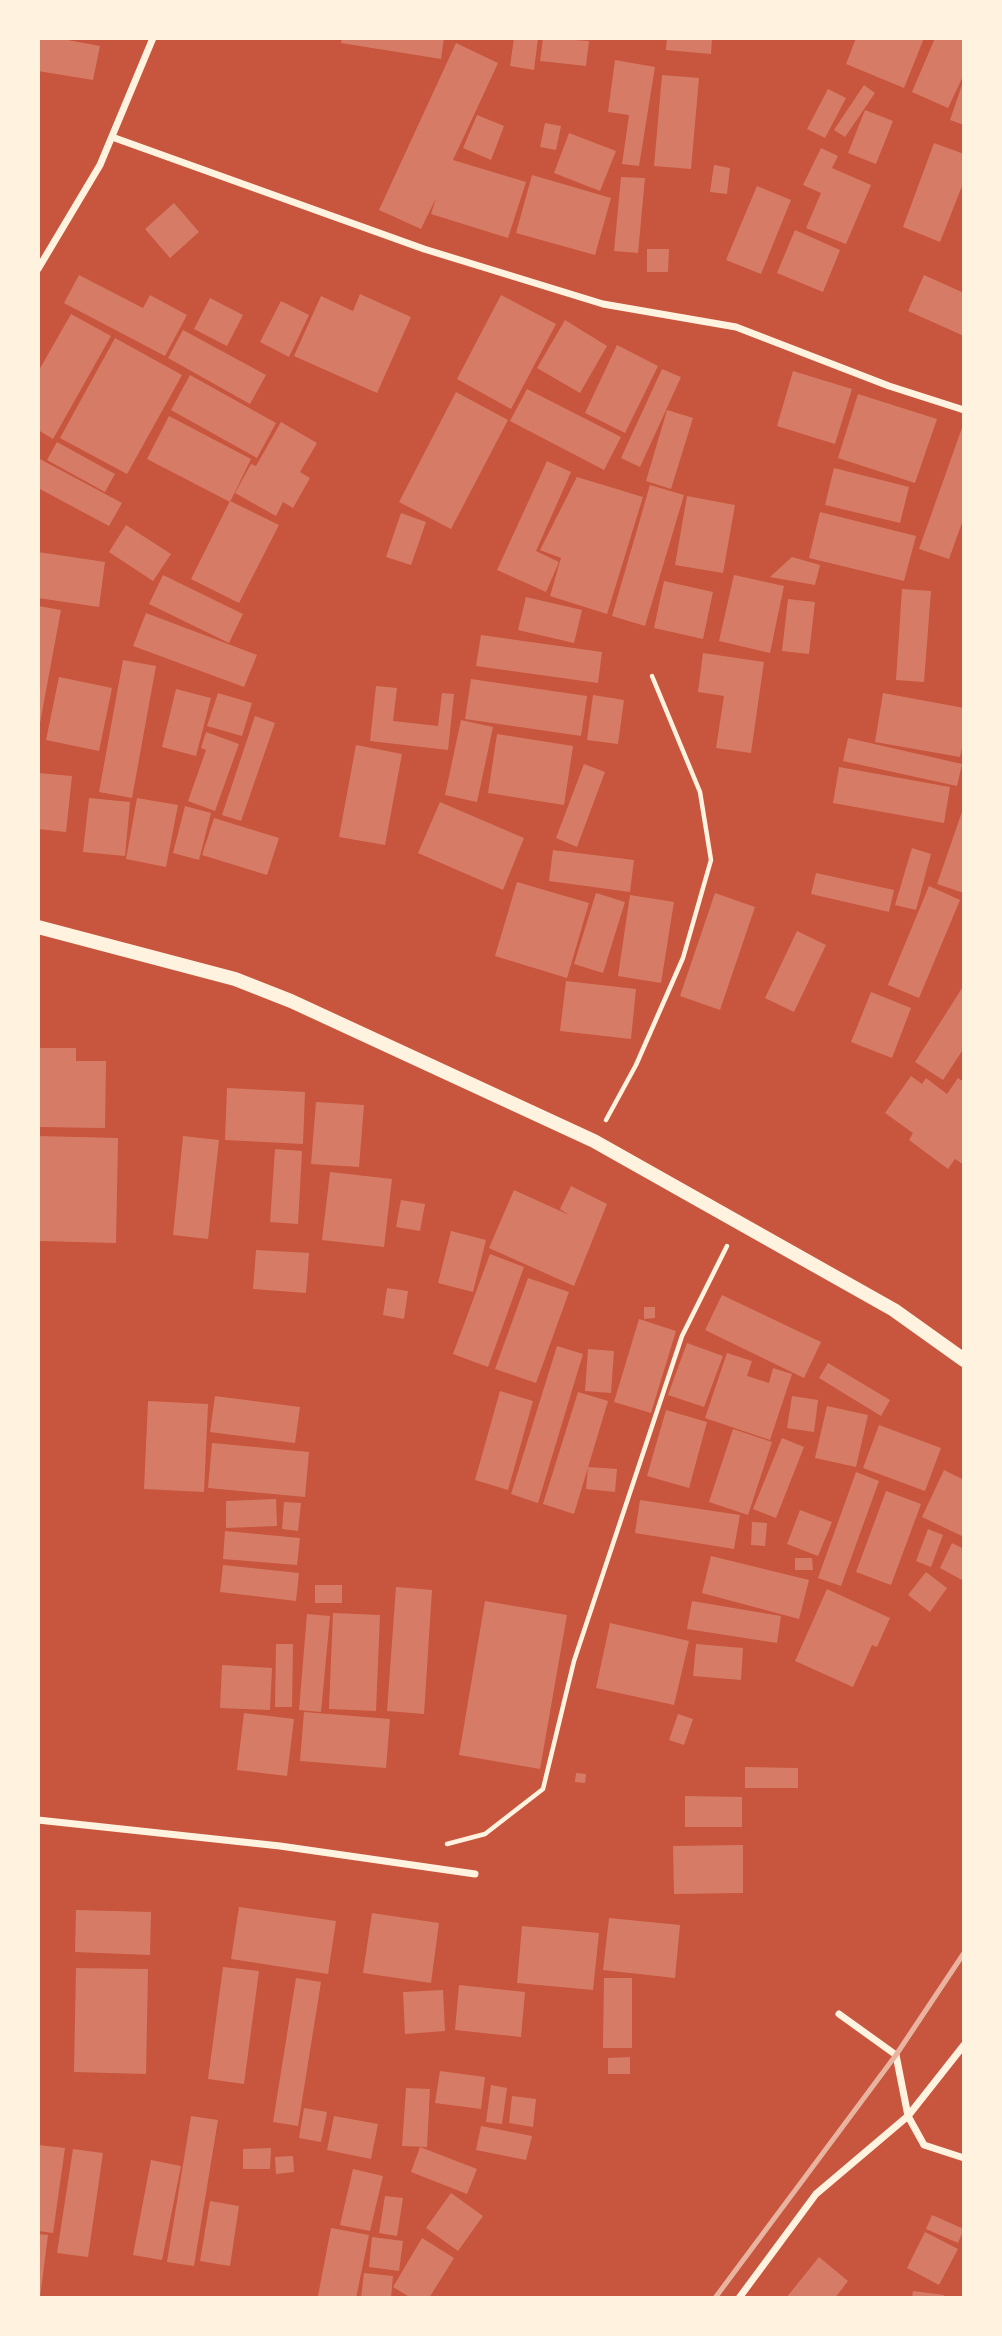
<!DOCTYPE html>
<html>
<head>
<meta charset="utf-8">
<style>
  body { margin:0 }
  #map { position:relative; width:1002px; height:2336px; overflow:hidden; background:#c8553d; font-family:"Alegreya Sans",sans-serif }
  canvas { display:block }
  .frame { position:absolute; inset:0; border:40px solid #fff3e0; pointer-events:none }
</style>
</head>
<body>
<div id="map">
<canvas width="1002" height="2336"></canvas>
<div class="frame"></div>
</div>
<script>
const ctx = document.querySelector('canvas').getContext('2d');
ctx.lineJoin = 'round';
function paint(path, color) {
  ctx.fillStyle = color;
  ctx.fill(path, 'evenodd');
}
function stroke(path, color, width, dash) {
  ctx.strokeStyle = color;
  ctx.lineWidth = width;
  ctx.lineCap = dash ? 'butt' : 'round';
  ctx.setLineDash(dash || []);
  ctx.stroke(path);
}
paint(new Path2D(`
  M38,38H57L100,46L93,80L38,71Z
  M342,38H444L441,59L341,43Z
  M514,38H538L534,70L510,66Z
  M543,38L589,41L586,66L540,61Z
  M667,38H712L711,54L666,50Z
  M856,38H924L904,88L846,64Z
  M935,38H964V74L948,108L912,92Z
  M456,43L498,63L453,160L526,182L508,238L431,214L436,198L421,229L379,210Z
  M615,60L655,67L639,166L622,164L629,115L608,112Z
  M662,75L699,78L691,169L654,166Z
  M963,82H964V125L950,120Z
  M864,85L875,93L845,137L834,130Z
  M828,89L846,98L825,138L807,129Z
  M865,110L893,121L876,164L848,153Z
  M477,115L504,126L491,160L463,148Z
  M545,123L561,126L556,150L540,147Z
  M569,133L616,151L600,191L554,173Z
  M934,143L964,154V181L940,242L903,227Z
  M821,148L838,156L832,168L871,185L846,244L806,228L821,193L803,185Z
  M714,165L730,168L727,194L710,192Z
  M532,175L611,198L595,255L516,233Z
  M621,177L645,178L638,253L614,251Z
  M757,186L791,200L761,274L726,260Z
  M174,203L199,232L170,258L145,229Z
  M795,230L840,250L823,292L777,273Z
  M647,249H669L668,272H647Z
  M79,275L143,308L150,295L187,315L165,356L64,303Z
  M924,275L964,293V336L908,311Z
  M360,294L411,317L377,393L294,356L321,296L353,311Z
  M501,295L556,324L511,409L457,379Z
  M210,298L243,315L227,346L194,329Z
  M281,301L309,315L289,357L260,342Z
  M71,314L111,336L53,439L38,430V372Z
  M565,320L607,346L580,393L537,368Z
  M183,330L266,375L250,404L168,358Z
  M115,338L182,375L127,474L60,438Z
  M617,345L658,366L625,433L585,413Z
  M662,369L681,377L640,467L621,458Z
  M793,371L852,389L835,444L777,426Z
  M190,375L276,423L257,458L171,410Z
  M527,389L621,437L604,470L510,421Z
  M456,392L508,420L451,529L399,502Z
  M858,394L937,419L915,483L838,458Z
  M667,410L693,418L671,489L646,481Z
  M169,416L251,459L230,502L147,459Z
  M281,422L317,443L300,472L310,478L293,508L283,502L276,516L235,493L251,464L256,466Z
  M963,425L964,517L949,559L919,549Z
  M57,442L115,474L105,492L47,460Z
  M38,458L122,503L109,526L38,488Z
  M547,461L571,472L536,551L559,562L546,592L497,570Z
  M834,468L909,487L900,523L825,505Z
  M577,477L643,497L607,614L550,596L561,558L540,550Z
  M650,485L684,495L645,626L612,616Z
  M687,496L735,505L723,573L675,565Z
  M230,501L279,525L239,603L191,579Z
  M820,512L916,536L904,581L809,558Z
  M401,513L426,522L411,565L386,557Z
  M126,525L171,554L153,581L109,552Z
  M38,552L105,562L99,607L38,598Z
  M792,557L820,565L815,585L770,577Z
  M163,575L243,614L229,643L149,604Z
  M734,575L784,586L770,653L719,641Z
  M664,581L713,592L703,639L654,628Z
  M902,589L931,591L924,682L896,680Z
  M526,597L582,610L574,643L518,630Z
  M788,599L815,602L809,654L782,651Z
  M38,606L61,610L40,723H38Z
  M146,613L257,655L244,687L133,646Z
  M481,635L602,652L598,683L476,666Z
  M703,653L764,662L751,753L716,748L724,696L698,692Z
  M123,660L156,666L132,798L99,792Z
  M59,677L112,688L99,751L46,740Z
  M471,679L587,696L581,736L465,719Z
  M376,686L397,688L393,721L438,726L442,693L454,694L448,750L370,741Z
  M176,689L211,698L196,756L162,747Z
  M218,693L252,703L242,736L207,726Z
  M883,693L964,708V739L960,757L875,742Z
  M593,695L624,700L618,744L587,740Z
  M255,716L275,723L241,821L222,815Z
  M461,720L493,727L477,802L445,795Z
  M206,732L239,744L215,811L188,801L206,750L201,748Z
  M497,734L573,746L564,805L488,793Z
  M848,738L962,764L957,786L843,761Z
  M356,745L402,754L385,845L339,837Z
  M584,764L605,772L577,847L556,838Z
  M839,767L950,787L944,823L833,803Z
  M38,773L72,776L66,832L38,829Z
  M89,798L130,802L125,856L83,852Z
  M137,798L178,805L166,867L126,859Z
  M440,802L524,838L503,890L418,853Z
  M185,806L211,813L199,860L173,853Z
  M963,809H964V893L937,884Z
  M214,818L279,838L267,875L202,855Z
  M912,848L931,854L916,910L895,905Z
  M553,850L634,860L630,892L549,881Z
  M816,873L894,890L889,912L811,894Z
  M517,882L589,903L567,978L495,956Z
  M929,886L960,900L919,998L888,985Z
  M596,893L625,902L603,973L574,964Z
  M715,893L755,907L720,1010L680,996Z
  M630,895L674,902L661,983L618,976Z
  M797,931L826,945L794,1012L765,998Z
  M566,981L636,989L631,1039L560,1031Z
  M964,985V1048L943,1080L915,1062Z
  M871,992L911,1008L892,1058L851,1042Z
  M38,1048H76V1061H106L105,1128L38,1127Z
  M911,1076L922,1084L926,1078L947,1094L958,1078L964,1082V1165L955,1159L948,1169L909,1140L913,1133L885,1113Z
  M227,1088L305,1092L303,1144L225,1140Z
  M316,1102L364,1105L359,1167L311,1164Z
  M38,1136L118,1138L116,1243L38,1241Z
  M183,1136L219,1140L208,1239L173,1235Z
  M275,1149L302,1151L298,1224L270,1222Z
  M330,1172L392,1179L384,1247L322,1240Z
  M571,1186L607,1204L574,1286L489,1248L514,1190L569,1215L560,1209Z
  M401,1200L425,1204L420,1231L396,1227Z
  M451,1231L486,1240L473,1292L438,1283Z
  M256,1250L309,1253L306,1293L253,1289Z
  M490,1254L524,1267L488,1367L453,1354Z
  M528,1278L569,1292L536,1383L495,1369Z
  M387,1288L408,1291L404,1319L383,1315Z
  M722,1295L821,1342L804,1378L705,1330Z
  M644,1307H655V1318L644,1319Z
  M639,1319L676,1331L651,1413L614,1402Z
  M687,1343L723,1356L704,1407L668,1395Z
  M557,1346L583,1354L538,1503L511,1494Z
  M588,1349L614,1351L611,1393L585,1391Z
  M727,1353L752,1361L747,1376L769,1383L773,1368L792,1374L770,1440L705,1418Z
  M828,1363L890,1400L881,1416L819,1378Z
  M500,1391L533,1401L508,1490L475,1480Z
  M578,1392L608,1401L574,1514L543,1504Z
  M215,1396L300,1407L295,1443L210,1432Z
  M792,1396L818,1400L814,1432L787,1428Z
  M148,1401L208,1404L204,1492L144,1489Z
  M827,1406L868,1415L856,1467L815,1458Z
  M666,1410L707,1422L689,1488L647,1476Z
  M879,1425L941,1448L925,1491L863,1468Z
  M733,1429L772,1442L748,1515L709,1502Z
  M782,1438L804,1447L776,1518L753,1509Z
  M212,1443L309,1452L305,1497L208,1488Z
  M588,1467L617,1469L615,1492L586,1489Z
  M944,1470L964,1480V1537L922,1517Z
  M856,1472L879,1481L841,1586L818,1578Z
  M886,1491L921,1504L891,1585L856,1572Z
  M276,1499L277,1526L226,1528V1501Z
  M640,1500L740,1515L734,1549L635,1533Z
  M284,1502L301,1503L298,1531L282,1529Z
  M800,1510L832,1522L818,1556L787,1544Z
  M752,1522L767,1523L765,1546L751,1545Z
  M928,1529L943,1535L931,1567L916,1561Z
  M225,1531L300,1538L297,1565L223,1559Z
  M952,1543L964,1549L962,1580L940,1568Z
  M711,1556L809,1580L799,1619L702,1593Z
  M795,1558H812L813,1570H795Z
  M223,1565L299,1573L296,1601L220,1592Z
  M926,1572L947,1588L930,1612L908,1595Z
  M315,1585H342V1603H315Z
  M396,1587L432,1590L424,1714L387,1711Z
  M827,1589L890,1618L877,1647L872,1645L853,1687L795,1661Z
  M485,1601L567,1615L540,1769L459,1755Z
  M692,1601L781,1616L777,1643L687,1629Z
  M333,1613L380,1615L376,1711L329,1709Z
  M307,1614L330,1616L321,1712L299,1710Z
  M610,1623L689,1641L674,1705L596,1688Z
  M276,1644H293L292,1707H275Z
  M696,1644L743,1648L741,1680L693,1676Z
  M222,1665L272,1668L270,1710L220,1708Z
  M304,1712L390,1719L386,1768L300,1761Z
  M244,1713L294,1719L287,1776L237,1770Z
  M678,1714L693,1719L684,1745L669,1740Z
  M745,1767L798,1768V1788H745Z
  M576,1773L586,1774L585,1783L575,1782Z
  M685,1796L742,1797V1827H685Z
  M743,1845V1893L674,1894L673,1846Z
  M239,1907L336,1921L328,1974L231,1959Z
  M76,1910L151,1912L150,1955L75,1952Z
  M372,1913L439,1923L431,1983L363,1973Z
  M609,1918L680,1925L675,1978L603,1970Z
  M522,1926L599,1933L593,1990L517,1983Z
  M223,1967L259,1971L244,2084L208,2079Z
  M76,1968L148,1969L146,2074L74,2072Z
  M296,1978L321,1982L298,2126L273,2122Z
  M604,1978H632V2048H603Z
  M459,1985L525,1992L521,2037L455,2030Z
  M443,1990L445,2031L405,2034L403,1992Z
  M630,2057V2074H608V2058Z
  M440,2071L485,2077L481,2109L435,2103Z
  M491,2085L507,2088L502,2124L486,2122Z
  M406,2088L430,2089L427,2147L402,2146Z
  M512,2096L536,2099L533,2127L509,2123Z
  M304,2108L327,2112L321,2142L299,2138Z
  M191,2116L218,2120L194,2266L167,2262Z
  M334,2116L378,2124L371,2159L327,2150Z
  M481,2126L532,2136L526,2160L476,2150Z
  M38,2145L65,2148L53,2233L38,2231Z
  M420,2147L477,2169L467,2194L411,2172Z
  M271,2148L270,2169H243V2149Z
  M73,2149L103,2153L88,2257L57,2253Z
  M293,2156L294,2172L276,2174L275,2157Z
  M151,2160L181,2166L162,2260L133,2255Z
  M353,2169L383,2176L370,2231L340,2225Z
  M451,2193L483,2216L458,2251L426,2228Z
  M385,2196L403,2198L397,2236L379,2233Z
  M210,2201L239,2206L230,2266L200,2261Z
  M932,2215L964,2229L958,2243L926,2229Z
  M331,2228L369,2235L356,2298L318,2296Z
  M925,2232L958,2249L939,2285L907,2268Z
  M38,2234L48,2235L40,2298H38Z
  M372,2237L403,2241L399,2271L369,2267Z
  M422,2238L454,2258L429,2298H411L393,2287Z
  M819,2257L848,2281L835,2298H786Z
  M364,2273L393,2276L391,2298H361Z
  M913,2291L944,2295V2298H912Z`), '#d67c66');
stroke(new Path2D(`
  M606,1120L636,1065L683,958L711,860L700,792L652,676
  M447,1844L485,1834L543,1789L574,1661L682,1336L727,1246`), '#fff3e0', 4.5);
stroke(new Path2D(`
  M112,137L424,249L603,304L736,327L889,386L964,410
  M38,269L100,165L153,38
  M38,1820L280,1846L475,1874
  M839,2014L896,2055L908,2116L924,2145L964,2158
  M739,2298L816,2194L908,2116L964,2045`), '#fff3e0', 7);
stroke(new Path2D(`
  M38,927L235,979L291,1001L594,1141L894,1310L964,1360`), '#fff3e0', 14);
stroke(new Path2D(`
  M715,2298L896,2055L964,1953`), '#e9b49f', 5);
</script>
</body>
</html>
